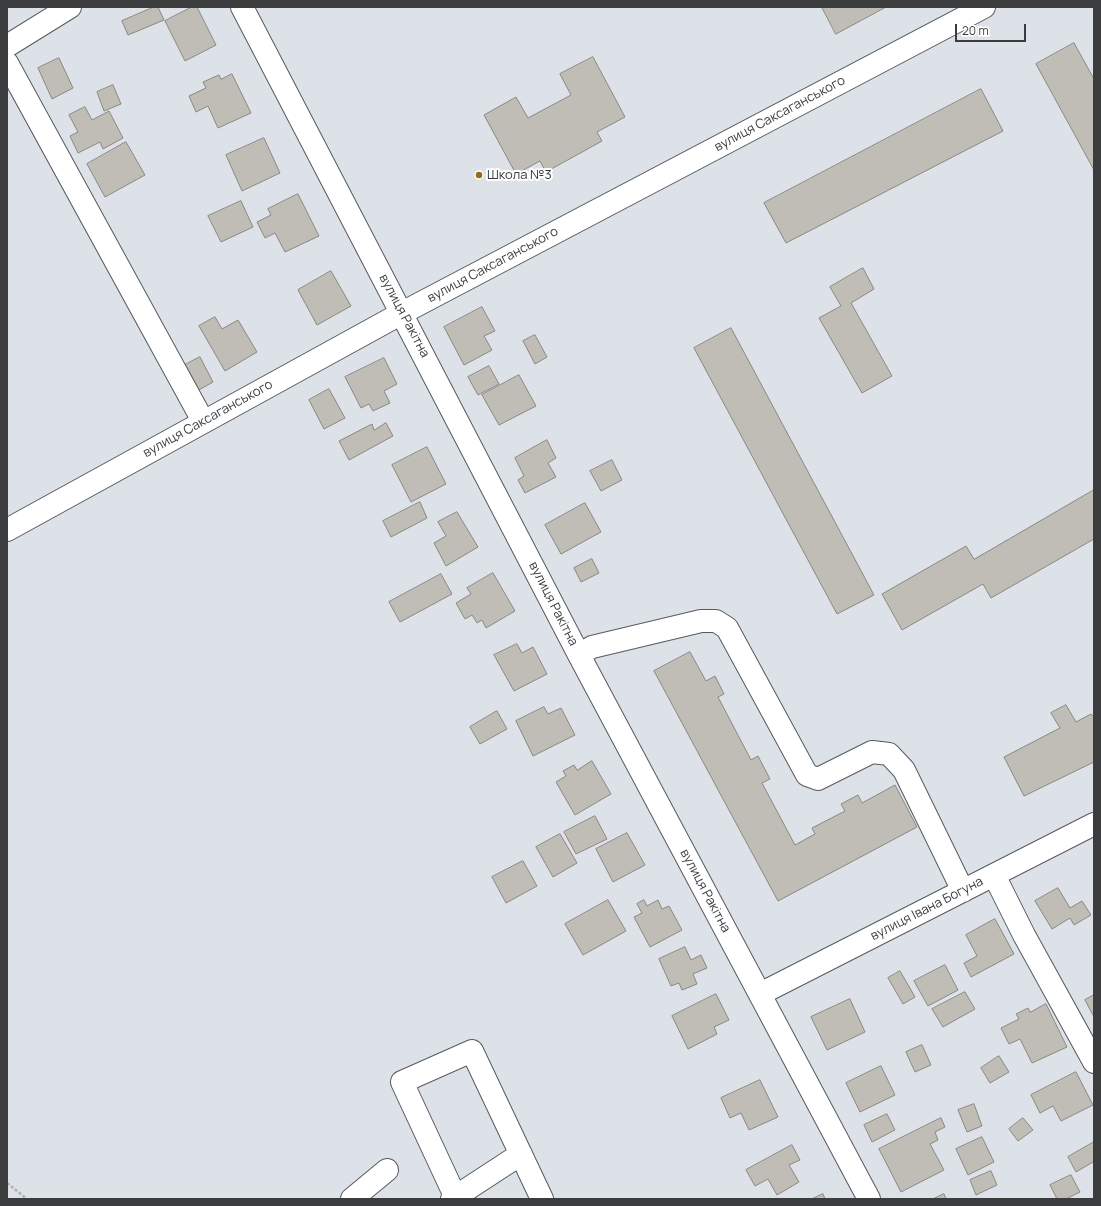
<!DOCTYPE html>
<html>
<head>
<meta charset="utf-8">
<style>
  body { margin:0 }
  #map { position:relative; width:1101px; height:1206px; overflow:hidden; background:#dde2e8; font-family:Manrope,sans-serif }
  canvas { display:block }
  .frame { position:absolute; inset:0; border:8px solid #3a3c3e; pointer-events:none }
  .scale { position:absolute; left:955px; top:24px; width:71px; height:18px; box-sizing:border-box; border:2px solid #3a3c3e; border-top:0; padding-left:5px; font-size:12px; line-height:14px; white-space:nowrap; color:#3a3c3e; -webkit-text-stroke:3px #fff; paint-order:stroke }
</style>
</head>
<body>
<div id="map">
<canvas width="1101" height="1206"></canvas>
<div class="frame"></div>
<div class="scale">20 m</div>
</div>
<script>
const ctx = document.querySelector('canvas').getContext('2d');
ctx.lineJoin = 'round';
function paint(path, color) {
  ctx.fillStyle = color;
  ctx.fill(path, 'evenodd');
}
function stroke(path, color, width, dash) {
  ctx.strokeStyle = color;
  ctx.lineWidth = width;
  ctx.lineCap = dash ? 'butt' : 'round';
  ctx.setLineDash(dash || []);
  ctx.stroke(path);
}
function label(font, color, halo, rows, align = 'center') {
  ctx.font = font + ' Manrope,sans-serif';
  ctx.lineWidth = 4;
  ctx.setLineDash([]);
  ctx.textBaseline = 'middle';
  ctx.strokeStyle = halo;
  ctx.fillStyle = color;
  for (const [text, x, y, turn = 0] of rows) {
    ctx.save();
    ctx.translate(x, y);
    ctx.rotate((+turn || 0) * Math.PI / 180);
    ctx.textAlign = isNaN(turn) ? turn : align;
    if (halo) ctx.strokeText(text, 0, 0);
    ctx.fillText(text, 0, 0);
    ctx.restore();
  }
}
const building = new Path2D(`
  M154,7H158L164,20L128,35L122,21Z
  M192,7H197L216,45L185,61L165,21Z
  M822,7H886L836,34Z
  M1074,43L1094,79V170L1036,64Z
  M593,57L625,117L597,132L602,141L546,172L540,161L516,174L484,115L516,97L528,118L571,95L560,74Z
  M59,58L73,88L52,99L38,68Z
  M232,74L251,113L218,128L208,106L196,112L189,96L206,88L203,82L219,75L221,79Z
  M113,85L121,104L104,111L97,92Z
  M981,89L1003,131L786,243L764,203Z
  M85,107L92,120L109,111L123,138L103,149L100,142L78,153L70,136L78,132L69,115Z
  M264,138L280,173L242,191L226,155Z
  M126,142L145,175L105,197L87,164Z
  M298,194L319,236L285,252L275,233L265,238L257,222L271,215L268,209Z
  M241,201L253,227L221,242L208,216Z
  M863,268L874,289L851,303L892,376L862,393L819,318L841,306L830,287Z
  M331,271L351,306L317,325L298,290Z
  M482,307L495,331L484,336L492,350L464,365L444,327Z
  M215,317L222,329L238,320L257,352L225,371L199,326Z
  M731,328L874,595L837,614L694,348Z
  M535,335L547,357L535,364L523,341Z
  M200,357L213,382L197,391L183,366Z
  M384,358L397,384L384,391L390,403L373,411L369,404L361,408L345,377Z
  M489,366L499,384L478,395L468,377Z
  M519,375L536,406L499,425L482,395Z
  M329,389L345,418L324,429L309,400Z
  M386,423L393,436L349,460L339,441L372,424L374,430Z
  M547,440L556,458L548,463L556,477L525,493L518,480L524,476L515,458Z
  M427,447L446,484L411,502L392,465Z
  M612,460L622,480L601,491L590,471Z
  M1094,490V539L991,598L983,584L902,630L882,594L966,546L974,559Z
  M420,502L427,518L391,537L383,521Z
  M585,503L601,532L561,554L545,525Z
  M457,512L478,547L446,566L434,543L446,536L438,522Z
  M592,559L599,573L581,582L574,568Z
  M493,573L515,611L486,628L482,620L477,623L472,615L465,619L456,603L471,594L467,588Z
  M441,574L452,594L400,622L389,602Z
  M517,644L522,653L533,647L547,674L514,691L494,655Z
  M690,652L706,681L715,676L724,694L718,697L751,760L758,756L770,779L762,783L795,845L815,834L812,828L845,811L841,804L858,795L862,803L895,785L917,827L778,901L654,671Z
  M1066,705L1076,722L1091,714L1094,717V762L1024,796L1004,757L1060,728L1051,713Z
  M544,707L548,714L561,708L575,735L533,756L516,721Z
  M497,711L507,729L480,744L470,727Z
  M592,761L611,794L575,815L556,782L566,776L563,771L574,765L577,770Z
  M595,816L607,839L576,854L564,832Z
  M627,833L645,865L613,882L596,849Z
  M560,834L577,863L553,877L536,847Z
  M523,861L537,886L506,903L492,877Z
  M1058,888L1070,908L1082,901L1091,915L1074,925L1070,918L1052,929L1035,901Z
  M608,900L626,931L583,955L565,924Z
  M644,900L647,906L658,900L662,909L669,906L682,930L650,947L634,917L642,913L637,904Z
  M995,919L1014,954L971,977L964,963L977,956L966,935Z
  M685,947L691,960L701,955L707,968L693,974L697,984L682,990L679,983L671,986L659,959Z
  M945,965L958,990L928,1006L914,981Z
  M900,971L915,997L903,1004L888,978Z
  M965,992L975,1009L943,1027L932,1009Z
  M716,994L729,1020L714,1027L717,1034L688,1049L672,1016Z
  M1094,995V1017L1085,1000Z
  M850,999L865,1032L827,1050L811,1017Z
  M1046,1004L1067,1047L1032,1063L1020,1039L1009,1044L1001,1028L1019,1019L1016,1014L1028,1008L1030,1012Z
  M922,1045L931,1065L915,1072L906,1052Z
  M999,1056L1009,1072L990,1083L981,1068Z
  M881,1066L895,1095L860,1112L846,1083Z
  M1076,1072L1093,1105L1061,1121L1053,1106L1040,1113L1031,1095Z
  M760,1080L778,1117L749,1130L741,1113L730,1118L721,1098Z
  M974,1104L982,1126L967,1132L958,1110Z
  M887,1114L895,1130L872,1142L864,1125Z
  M941,1118L945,1127L935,1132L938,1140L930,1144L944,1170L901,1192L879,1149Z
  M1023,1118L1033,1130L1018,1141L1009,1129Z
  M982,1137L994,1162L968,1175L956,1149Z
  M1094,1142V1165L1093,1162L1076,1172L1068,1157Z
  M792,1145L800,1160L789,1165L799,1182L777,1195L768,1179L755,1186L746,1170Z
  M991,1171L997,1185L976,1195L970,1180Z
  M1071,1175L1080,1192L1066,1199H1057L1050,1185Z
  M823,1194L825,1199H812Z
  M944,1194L946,1199H933Z`);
paint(building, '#c0bdb7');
stroke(building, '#8a8781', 1);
const minor = new Path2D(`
  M242,7L579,655L869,1199
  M7,46L70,7
  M7,63L203,421
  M7,530L402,313L984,7
  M579,655L592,647L701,621H716L727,628L807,775L818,779L872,752L889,754L904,770L963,891
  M994,875L1024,935L1094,1062
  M760,994L1094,824
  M455,1196L402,1082L472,1051L542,1199
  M352,1199L387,1170
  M452,1199L521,1154`);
stroke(minor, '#565a5f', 24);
stroke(new Path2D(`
  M7,1183L27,1199`), '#acb0b4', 2.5, [3, 2]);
stroke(minor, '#fff', 22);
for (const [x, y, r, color] of [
  [479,175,4,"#916e14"]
]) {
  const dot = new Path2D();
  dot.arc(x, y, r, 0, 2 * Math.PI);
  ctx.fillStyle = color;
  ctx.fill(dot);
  stroke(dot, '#fff', 1.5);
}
label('13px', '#3a3c3e', '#fff', [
  ["вулиця Саксаганського",780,114,-28],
  ["вулиця Саксаганського",493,265,-28],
  ["вулиця Ракітна",404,316,62],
  ["вулиця Саксаганського",208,419,-29],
  ["вулиця Ракітна",553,604,63],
  ["вулиця Ракітна",705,891,62],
  ["вулиця Івана Богуна",927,909,-27]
]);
label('13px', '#3a3c3e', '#fff', [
  ["Школа №3",487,175]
], 'left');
</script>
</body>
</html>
